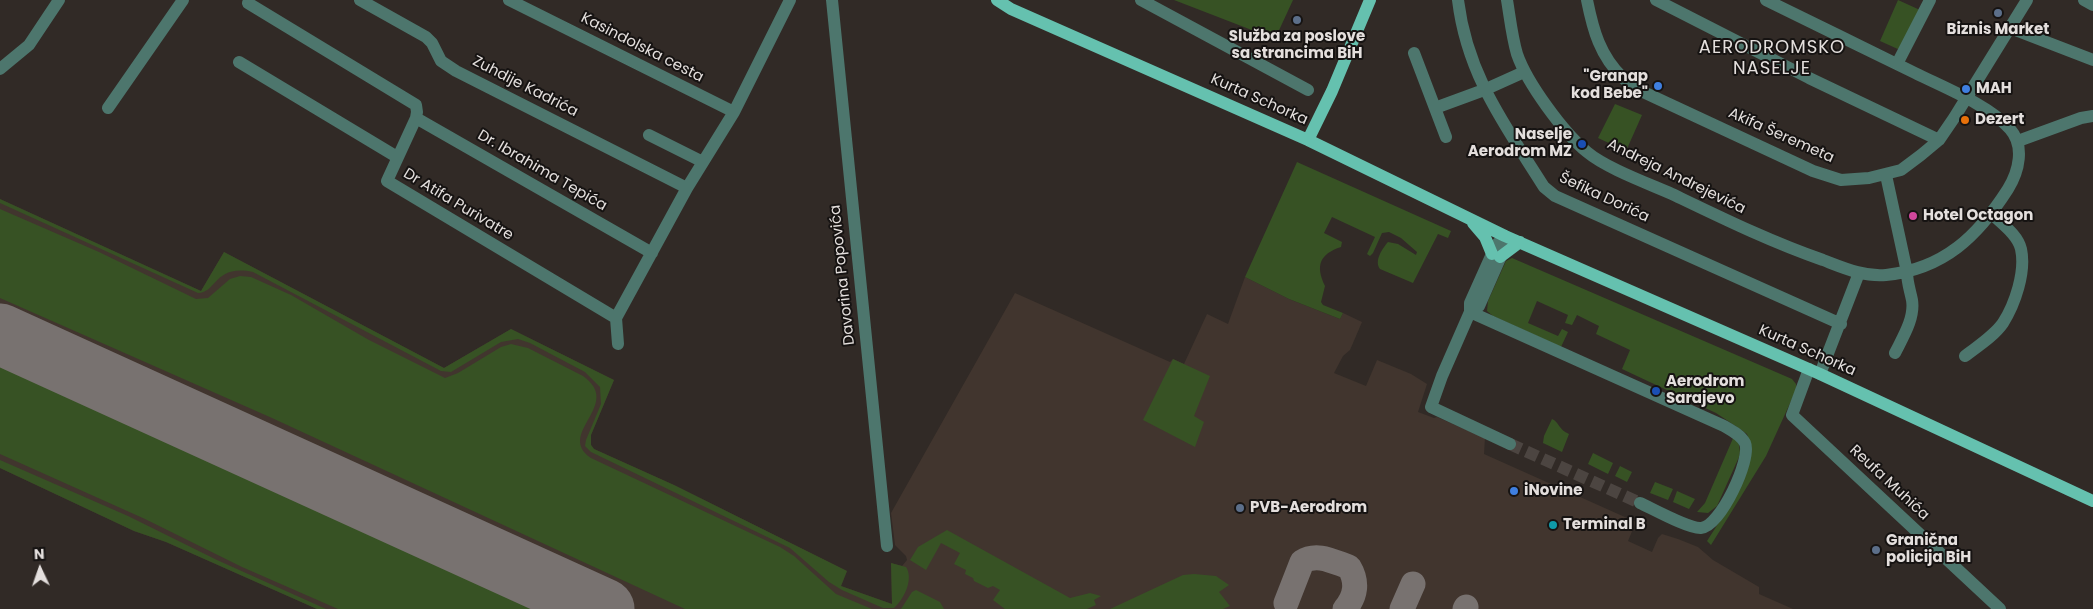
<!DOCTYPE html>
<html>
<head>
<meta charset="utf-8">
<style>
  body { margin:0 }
  #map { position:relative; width:2093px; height:609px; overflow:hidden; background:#312a26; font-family:Poppins,sans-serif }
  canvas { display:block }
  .north { position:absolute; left:15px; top:544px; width:50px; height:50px; -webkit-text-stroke:4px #161312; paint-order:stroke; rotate:357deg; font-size:14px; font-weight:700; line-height:20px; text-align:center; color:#e4dfdd }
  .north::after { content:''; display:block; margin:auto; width:18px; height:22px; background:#e4dfdd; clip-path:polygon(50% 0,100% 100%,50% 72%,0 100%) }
</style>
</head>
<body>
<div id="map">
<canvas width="2093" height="609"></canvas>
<div class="north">N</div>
</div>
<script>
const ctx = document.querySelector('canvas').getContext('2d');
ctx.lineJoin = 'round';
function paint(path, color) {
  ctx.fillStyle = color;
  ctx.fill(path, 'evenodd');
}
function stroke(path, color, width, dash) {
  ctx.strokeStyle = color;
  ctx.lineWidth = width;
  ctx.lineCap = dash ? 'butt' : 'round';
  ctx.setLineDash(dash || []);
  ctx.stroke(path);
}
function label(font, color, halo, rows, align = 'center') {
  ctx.font = font + ' Poppins,sans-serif';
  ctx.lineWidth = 4;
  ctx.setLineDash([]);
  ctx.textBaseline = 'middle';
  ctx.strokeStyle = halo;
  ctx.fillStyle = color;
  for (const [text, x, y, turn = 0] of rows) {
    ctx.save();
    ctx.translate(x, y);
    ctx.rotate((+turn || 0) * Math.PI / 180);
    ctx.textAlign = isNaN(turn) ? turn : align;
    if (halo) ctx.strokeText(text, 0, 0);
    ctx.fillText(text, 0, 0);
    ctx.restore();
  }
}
paint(new Path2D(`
  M0,199L201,291L224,252L444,368L511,329L614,380L591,435V445L594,449L674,485L847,571L841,586L892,604L891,563L902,566L907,560L906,556L895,545L891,513L1015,293L1170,362L1173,359L1184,364L1207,314L1228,324L1245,277L1289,299L1340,319L1343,313L1362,322L1350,350L1343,356L1334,373L1366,386L1377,360L1411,374L1427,384L1418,412L1434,418L1437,417L1485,438L1484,454L1636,522L1628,541L1652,552L1658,538L1662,534L1678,539L1698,547L1713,560L1759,587V594L1793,609H317L166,542L134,531L0,468Z`), '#41352e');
paint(new Path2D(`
  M1174,0H1293L1275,39Z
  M1898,0L1920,10L1900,50L1880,41Z
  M1615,104L1642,115L1626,151L1598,138Z
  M1297,162L1451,231L1448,238L1438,234L1413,283L1380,269C1374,261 1382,249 1388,242L1398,244L1416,255L1417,252L1401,238L1389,232L1382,233L1373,253L1370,256L1367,254L1375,237L1332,217L1324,233L1342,242L1341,247C1320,254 1315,265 1325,286L1321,302L1323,305L1343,313L1340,319L1289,299L1245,277Z
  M0,199L201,291L224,252L444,368L511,329L614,380L591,435V445L594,449L674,485L847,571L841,586L892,604L891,563L906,567C914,579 904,599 894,608H883L842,590L829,582L790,548L591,452L585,446L586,440L601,404L600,387L585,372L530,343L518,339L501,342L451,372L441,371L253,272C214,264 217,293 198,293L0,203Z
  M0,209L99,252L196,299L208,298L230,279L240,276L251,277L291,295L369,340L445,378L458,373L501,347L511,344L528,348L583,376C624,405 555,433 591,458L780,547L794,556L836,594L872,609H685L272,418L0,298Z
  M1512,258L1792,379L1796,384V390L1766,456L1711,545L1707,541L1732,502L1750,444L1747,434L1740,429L1716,413L1622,369L1630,350L1596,334L1599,326L1577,315L1572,325L1565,323L1568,315L1537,301L1528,323L1558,336L1562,329L1568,332L1561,347L1493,316L1487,311L1488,301L1506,261Z
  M1173,359L1210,376L1194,416L1204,422L1195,447L1143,420Z
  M0,365L392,545L537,609H338L242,567L145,519L0,454Z
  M1552,419C1559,422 1559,430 1569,434L1562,452L1543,443L1544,436Z
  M1734,436L1738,439L1740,452L1739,457L1717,506L1708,513L1697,512L1705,503Z
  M1593,453L1613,463L1608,474L1588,464Z
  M0,460L128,516L217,560L326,609H317L166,542L134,531L0,468Z
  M1620,466L1632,472L1627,482L1615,476Z
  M1655,482L1673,489L1668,500L1650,493Z
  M1677,491L1695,499L1689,509L1673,502Z
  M947,530L1070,598L1090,593L1101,596L1094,600L1096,605L1087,609H1005L993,600L1000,590L993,586L988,588L974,581L973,578L965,574L966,570L954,564L960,553L941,543L926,570L910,560L918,547Z
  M1194,574L1216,576L1229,585L1219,592L1230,606L1223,609H1110L1183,575Z
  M916,590L940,602L944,609H901L912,592Z`), '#375224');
stroke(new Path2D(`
  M1286,603L1302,562C1317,552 1334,562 1349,567C1358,582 1356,596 1345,609
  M1402,609L1413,584
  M1465,609L1466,607`), '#787270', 25);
stroke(new Path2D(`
  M0,334L604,609`), '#787270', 61);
stroke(new Path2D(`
  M1510,444L1640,503`), '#4c4541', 12, [12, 6]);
stroke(new Path2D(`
  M360,0L426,37L432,43L441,61L456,71L687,188
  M509,0L734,112
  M832,0L887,546
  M1141,0L1308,90
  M1458,0C1467,75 1505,125 1544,187L1555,196L1841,324
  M1507,0C1510,18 1512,37 1517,54C1527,83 1563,132 1587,152C1606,168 1647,183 1672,194C1722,218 1771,242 1823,260C1844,268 1864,277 1886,275C1944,269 1978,236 2008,189C2019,171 2025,146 2010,129C1989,105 1943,87 1915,73C1865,49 1816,24 1766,0
  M1587,0C1593,30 1600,56 1623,78C1628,83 1634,86 1639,90L1813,171L1841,180L1869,178L1901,170L1921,155L1939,140L1954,118L2027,0
  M1656,0L1809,78L1939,140
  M2084,0L2093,5
  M248,3L416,105L417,112L416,118L387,181L616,318
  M2010,28L2093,60
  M1414,53L1446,137
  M239,62L397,157
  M1897,64L1930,0
  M0,69L29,45L59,0
  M108,108L183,0
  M1435,108L1484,90L1524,72
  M416,118L652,253
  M649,135L703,162
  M2018,141L2081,118L2093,116
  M1886,175L1907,272C1907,282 1910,290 1912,300C1915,318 1903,337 1895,353
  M1505,236L1496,245L1470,303V312L1442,376L1431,407L1510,444
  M1470,312L1724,426C1731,430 1741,435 1745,443C1752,459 1720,527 1701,528C1689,529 1653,509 1640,503
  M1470,312L1479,306L1505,247
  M618,344L616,318L687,188L734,112L790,0
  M1965,356C1978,346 1994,336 2003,323C2015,304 2026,272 2021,249C2018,235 2002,224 1992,214
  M1809,369L1792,415L2000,609
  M1820,374L1859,273`), '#4d766d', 12);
stroke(new Path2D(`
  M997,0L1011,9L1308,140L1505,236L1820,374L2093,501
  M1308,140L1332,91L1370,0
  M1473,223L1485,237L1492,254
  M1500,257L1520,242`), '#65c1af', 12);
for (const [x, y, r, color] of [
  [1998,13,5,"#5c6f8a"],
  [1297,20,5,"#5c6f8a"],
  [1658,86,5,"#3f7fe0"],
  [1966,89,5,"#3f7fe0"],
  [1965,120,5,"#e8710a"],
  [1582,144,5,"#1a4fb4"],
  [1913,216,5,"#d1479c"],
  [1656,391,5,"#1a4fb4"],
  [1514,491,5,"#3f7fe0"],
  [1240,508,5,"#5c6f8a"],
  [1553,525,5,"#0f9aa8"],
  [1876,550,5,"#5c6f8a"]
]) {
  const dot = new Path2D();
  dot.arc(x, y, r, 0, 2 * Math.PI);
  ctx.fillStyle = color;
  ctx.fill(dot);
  stroke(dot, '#161312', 2);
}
label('bold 15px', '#e4dfdd', '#161312', [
  ["Biznis Market",1998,30,"center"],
  ["Služba za poslove",1297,37,"center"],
  ["sa strancima BiH",1297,54,"center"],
  ["\"Granap",1648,77,"right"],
  ["kod Bebe\"",1648,94,"right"],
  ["MAH",1976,89],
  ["Dezert",1975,120],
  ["Naselje",1572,135,"right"],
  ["Aerodrom MZ",1572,152,"right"],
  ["Hotel Octagon",1923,216],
  ["Aerodrom",1666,382],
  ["Sarajevo",1666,399],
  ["iNovine",1524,491],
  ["PVB-Aerodrom",1250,508],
  ["Terminal B",1563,525],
  ["Granična",1886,541],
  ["policija BiH",1886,558]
], 'left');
label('15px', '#e4dfdd', '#161312', [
  ["Kasindolska cesta",642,48,27],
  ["Zuhdije Kadrića",525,87,27],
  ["Kurta Schorka",1259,100,24],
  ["Akifa Šeremeta",1781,136,24],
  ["Dr. Ibrahima Tepića",542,171,30],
  ["Andreja Andrejevića",1676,177,26],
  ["Šefika Dorića",1604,198,25],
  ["Dr Atifa Purivatre",458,205,31],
  ["Davorina Popovića",843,275,-96],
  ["Kurta Schorka",1807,351,24],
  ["Reufa Muhića",1889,483,43]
]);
ctx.letterSpacing = '1px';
label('18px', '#e4dfdd', '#161312', [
  ["AERODROMSKO",1772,48],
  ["NASELJE",1772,69]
]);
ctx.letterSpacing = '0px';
</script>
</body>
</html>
